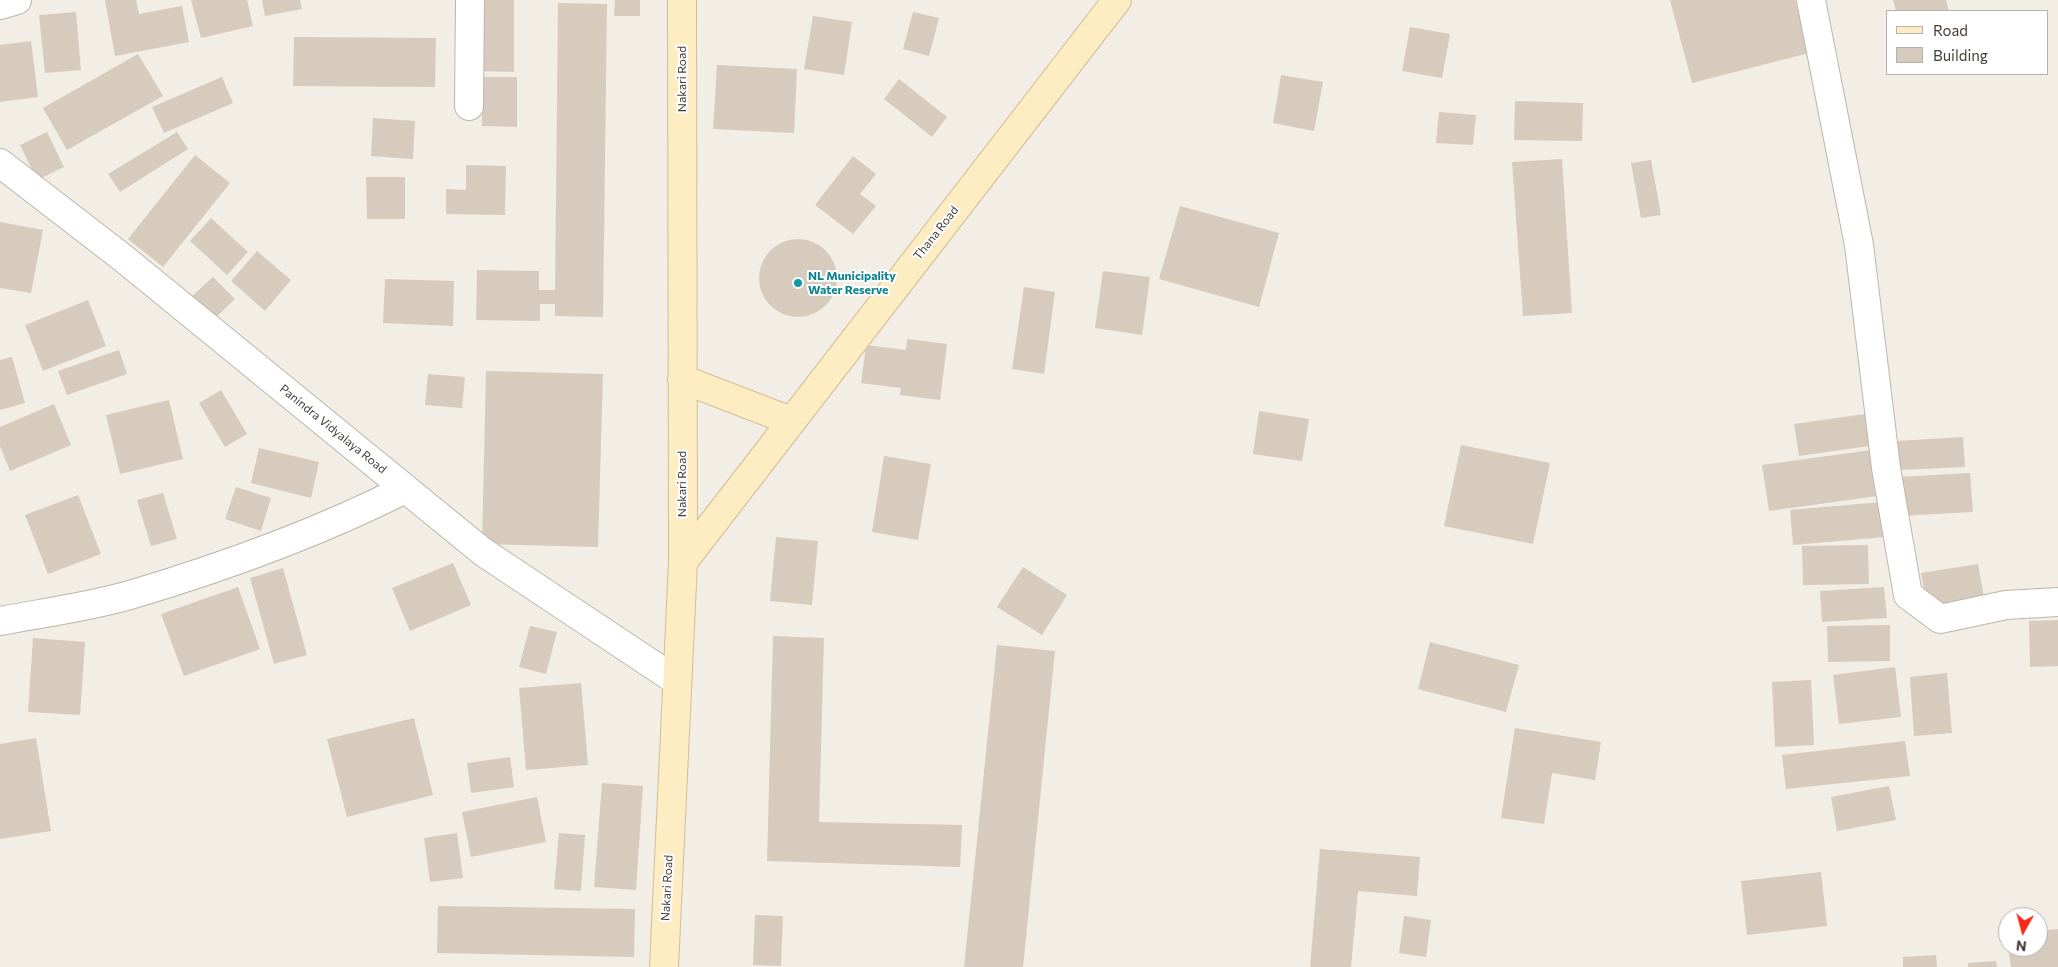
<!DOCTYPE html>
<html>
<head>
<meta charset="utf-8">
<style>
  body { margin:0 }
  #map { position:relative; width:2058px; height:967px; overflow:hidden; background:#f2ede5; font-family:Commissioner,sans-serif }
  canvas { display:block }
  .legend { position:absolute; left:1886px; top:10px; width:162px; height:65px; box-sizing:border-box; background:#fff; border:1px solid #b5b1ae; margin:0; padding:6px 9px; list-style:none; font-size:15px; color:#453d35 }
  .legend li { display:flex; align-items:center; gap:10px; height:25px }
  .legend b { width:25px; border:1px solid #b5b1ae }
  .north { position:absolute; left:1998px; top:907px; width:50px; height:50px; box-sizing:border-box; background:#fff; border:1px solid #b5b1ae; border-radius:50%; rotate:187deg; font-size:14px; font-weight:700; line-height:20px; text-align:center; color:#453d35 }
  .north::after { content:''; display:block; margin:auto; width:18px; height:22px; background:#f82a17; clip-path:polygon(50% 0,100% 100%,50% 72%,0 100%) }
</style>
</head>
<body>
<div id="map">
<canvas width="2058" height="967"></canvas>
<ul class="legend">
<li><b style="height:6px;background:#feecc3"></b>Road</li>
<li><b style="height:14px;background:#d7cbbe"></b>Building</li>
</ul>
<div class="north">N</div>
</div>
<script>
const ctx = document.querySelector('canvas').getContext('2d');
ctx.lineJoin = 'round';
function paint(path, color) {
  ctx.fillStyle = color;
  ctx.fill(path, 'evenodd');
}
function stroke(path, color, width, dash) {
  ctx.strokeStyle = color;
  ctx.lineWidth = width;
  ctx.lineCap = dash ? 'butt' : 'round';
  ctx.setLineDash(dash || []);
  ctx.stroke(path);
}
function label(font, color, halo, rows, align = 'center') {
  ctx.font = font + ' Commissioner,sans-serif';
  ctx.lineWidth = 4;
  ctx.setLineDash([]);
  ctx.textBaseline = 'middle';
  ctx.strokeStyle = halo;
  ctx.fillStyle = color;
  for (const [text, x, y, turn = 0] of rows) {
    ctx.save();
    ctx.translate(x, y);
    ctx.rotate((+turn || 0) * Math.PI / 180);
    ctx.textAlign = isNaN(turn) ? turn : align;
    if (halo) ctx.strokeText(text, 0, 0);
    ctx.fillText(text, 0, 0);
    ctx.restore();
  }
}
paint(new Path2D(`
  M105,0H136L139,14L182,6L189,42L115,56Z
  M191,0H247L253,26L201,38Z
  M262,0H300L302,9L265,16Z
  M477,0H514V72L477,71Z
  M615,0H640V16H614Z
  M1670,0H1795L1809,53L1692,83Z
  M1893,0H1946L1949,11H1896Z
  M558,3L607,4L603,317L555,316V304H540V321L476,320L477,270L539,271V290H555Z
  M76,12L81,70L45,73L39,15Z
  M913,12L939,18L929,56L903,49Z
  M813,16L852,22L844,75L804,69Z
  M1410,27L1450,34L1442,78L1402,71Z
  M294,37L436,38L435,87L293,86Z
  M31,41L38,97L0,102V45Z
  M138,54L163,96L67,150L43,108Z
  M717,65L797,69L794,133L713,129Z
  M1281,75L1323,82L1314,131L1273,123Z
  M222,77L233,103L164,133L152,107Z
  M482,77H517V127L482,126Z
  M899,79L947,117L932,137L884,99Z
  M1515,101L1583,103L1582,141L1514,140Z
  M1439,112L1476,115L1473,145L1436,143Z
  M373,118L415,121L413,159L371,156Z
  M47,132L64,167L37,180L20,145Z
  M177,132L188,149L120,192L108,174Z
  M195,155L230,183L163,267L128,239Z
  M853,156L876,174L860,194L876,206L853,234L815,205Z
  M1562,159L1572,313L1523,316L1512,162Z
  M1651,160L1661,215L1641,218L1631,163Z
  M466,165L506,166L505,215L446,214V189L466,190Z
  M366,177H405V219H367Z
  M1180,206L1279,233L1259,307L1159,279Z
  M211,218L248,252L227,275L190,241Z
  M0,222L43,230L31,293L0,288Z
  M759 278a39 39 0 1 1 78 0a39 39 0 1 1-78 0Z
  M257,251L291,280L265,311L231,281Z
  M1103,271L1150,277L1142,335L1095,328Z
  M213,277L235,299L213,320L191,297Z
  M385,279L454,281L453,326L383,323Z
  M1024,287L1055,292L1044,374L1012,369Z
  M88,300L106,346L43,371L25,325Z
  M907,339L947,344L940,400L900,395L901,388L861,383L866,345L906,350Z
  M119,350L127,374L67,395L58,371Z
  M12,357L25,403L0,410V360Z
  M486,371L603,374L598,547L482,544Z
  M428,374L465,377L462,408L425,405Z
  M221,390L247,434L225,447L199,403Z
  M169,400L183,459L120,474L106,415Z
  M54,404L71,445L10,471L0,446V427Z
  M1259,411L1309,419L1302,461L1253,454Z
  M1865,414L1869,446L1799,456L1794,424Z
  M1963,437L1965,467L1899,470L1897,441Z
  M1461,445L1550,463L1533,544L1444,526Z
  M259,448L319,462L311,498L251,483Z
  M1871,450L1878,496L1769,511L1762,465Z
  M884,456L931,464L918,540L872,532Z
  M1970,473L1973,512L1901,516L1898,477Z
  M236,487L271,498L261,531L225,519Z
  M163,493L177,539L151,546L137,500Z
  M78,495L101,554L48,574L25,515Z
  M1881,502L1885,537L1793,545L1790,510Z
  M776,537L818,541L812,605L770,601Z
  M1868,545L1869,584L1803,585L1802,546Z
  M453,563L471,605L410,631L392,588Z
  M1978,564L1984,597L1927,606L1921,573Z
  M1023,567L1067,595L1042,635L997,607Z
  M283,568L307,655L274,664L250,578Z
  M238,587L260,649L184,676L161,614Z
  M1884,587L1887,618L1822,622L1820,591Z
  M2058,620V666L2030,667L2029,621Z
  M1890,625V661L1828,662L1827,626Z
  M530,626L557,632L546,674L519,667Z
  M773,636L824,638L819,822L962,825L960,867L767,861Z
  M33,638L85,642L80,715L28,712Z
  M1430,642L1519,665L1506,712L1418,689Z
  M997,645L1055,651L1023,967H964Z
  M1895,667L1901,717L1839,724L1833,675Z
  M1947,673L1952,733L1914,736L1910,677Z
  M1811,680L1814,745L1775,747L1772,682Z
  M581,683L588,765L526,770L519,688Z
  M414,718L433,795L347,817L327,739Z
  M1515,728L1601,742L1595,780L1552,773L1544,824L1501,818Z
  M36,738L51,831L0,839V744Z
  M1905,741L1910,776L1786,789L1782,755Z
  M510,757L514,787L471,793L467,763Z
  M602,783L643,786L636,890L594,887Z
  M1889,786L1896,820L1837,831L1831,797Z
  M537,797L546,842L471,857L462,812Z
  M457,833L463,878L430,882L424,838Z
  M559,833L585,835L581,891L554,889Z
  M1320,849L1420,857L1417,896L1358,891L1351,967H1310Z
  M1821,872L1827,926L1747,935L1741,881Z
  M438,906L635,909L634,957L437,953Z
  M755,915L783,916L781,966L753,965Z
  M1404,916L1431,920L1426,957L1399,953Z
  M2058,929V967H2011L2008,947H2038V931Z
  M1936,955L1937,967H1903V957Z
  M1996,961L1997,967H1968V963Z`), '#d7cbbe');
const street = new Path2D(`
  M1811,0L1859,245L1886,468L1908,595L1940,619L2006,605L2058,602
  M0,5L17,0
  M469,106L470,0
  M0,163L123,258L483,552L677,681
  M0,621C43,613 88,607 130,595C224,567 318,533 405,489`);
const secondary = new Path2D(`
  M682,379L791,421
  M683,562L1117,0
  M664,967L683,562L682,0`);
stroke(street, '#beb5a8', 30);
stroke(secondary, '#d2be95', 30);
stroke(street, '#fff', 28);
stroke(secondary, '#feecc3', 28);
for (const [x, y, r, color] of [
  [798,283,5,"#0f9aa8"]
]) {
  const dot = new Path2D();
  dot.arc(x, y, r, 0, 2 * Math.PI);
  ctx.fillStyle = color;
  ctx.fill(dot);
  stroke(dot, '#fff', 2);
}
label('12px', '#453d35', '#fff', [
  ["Nakari Road",682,79,-90],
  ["Thana Road",936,233,-52],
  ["Panindra Vidyalaya Road",333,429,39],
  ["Nakari Road",682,484,-90],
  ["Nakari Road",667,888,-87]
]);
label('bold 12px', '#0d838f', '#fff', [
  ["NL Municipality",808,276],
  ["Water Reserve",808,290]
], 'left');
</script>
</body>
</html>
